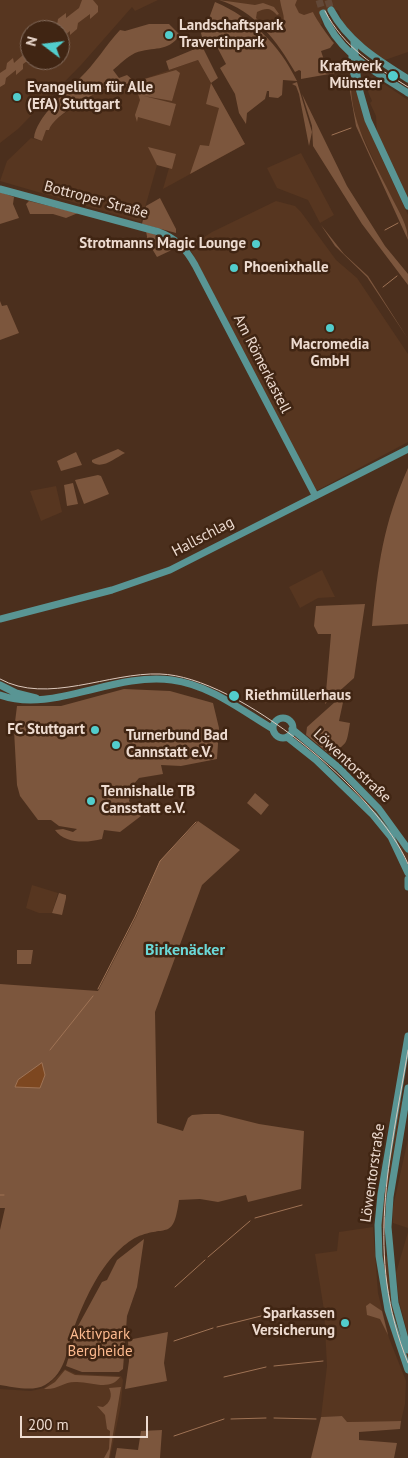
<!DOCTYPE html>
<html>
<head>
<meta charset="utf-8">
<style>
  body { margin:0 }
  #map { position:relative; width:408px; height:1458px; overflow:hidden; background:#4b2f1d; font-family:"PT Sans",sans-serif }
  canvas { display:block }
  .north { position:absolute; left:20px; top:20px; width:50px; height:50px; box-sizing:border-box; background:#402513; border:1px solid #856e5f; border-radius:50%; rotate:285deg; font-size:14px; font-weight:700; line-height:20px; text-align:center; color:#eddbd0 }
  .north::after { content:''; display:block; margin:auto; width:18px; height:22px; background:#52cdcc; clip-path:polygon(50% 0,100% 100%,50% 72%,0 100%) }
  .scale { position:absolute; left:20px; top:1416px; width:128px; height:22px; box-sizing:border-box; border:2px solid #eddbd0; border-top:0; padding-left:6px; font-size:15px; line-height:18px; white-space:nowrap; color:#eddbd0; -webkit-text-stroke:4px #402513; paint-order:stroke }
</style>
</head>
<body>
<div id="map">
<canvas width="408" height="1458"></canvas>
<div class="north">N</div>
<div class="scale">200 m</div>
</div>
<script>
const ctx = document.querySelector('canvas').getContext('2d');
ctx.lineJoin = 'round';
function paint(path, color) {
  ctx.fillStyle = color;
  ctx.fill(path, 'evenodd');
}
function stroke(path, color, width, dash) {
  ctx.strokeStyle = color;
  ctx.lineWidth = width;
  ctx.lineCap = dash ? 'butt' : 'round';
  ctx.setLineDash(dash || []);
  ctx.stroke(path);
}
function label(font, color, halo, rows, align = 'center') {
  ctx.font = font + ' "PT Sans",sans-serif';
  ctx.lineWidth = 5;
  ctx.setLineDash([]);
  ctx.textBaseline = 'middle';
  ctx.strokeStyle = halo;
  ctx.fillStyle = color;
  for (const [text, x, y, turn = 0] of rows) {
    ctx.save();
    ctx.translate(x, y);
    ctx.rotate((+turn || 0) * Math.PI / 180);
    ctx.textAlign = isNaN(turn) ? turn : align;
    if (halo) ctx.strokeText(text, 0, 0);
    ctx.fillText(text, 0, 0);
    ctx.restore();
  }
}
paint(new Path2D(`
  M0,0H158L135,11L132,7L81,65L18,129L0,143ZM30,30H60V60H30Z
  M224,0H408V52L385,60L362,44L342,22L339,11L337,10L325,11L321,18L322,24L296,34L271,33L243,9Z
  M198,60L245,144L163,189L169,168L157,165L141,222L0,181L7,161L31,138L42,141L46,129L59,117L93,94L116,84L118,88Z
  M372,76L408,100V201L377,136L376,116L370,103L372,101L366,87Z
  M351,87L355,89L377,148L408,215V235L358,126L350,93Z
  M301,153L334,215L320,223L308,200L277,188L267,168Z
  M276,201L295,206L301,212L336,260L357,278L408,354V442L316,491L189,247L212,232Z
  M56,486L62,512L41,521L30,491Z
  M322,570L335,597L318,598L300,608L289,587Z
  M348,780L377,810L398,836L408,853V863L347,786Z
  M32,885L58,893L52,913H39L26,908Z
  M399,1098L403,1102L386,1228H381L383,1200Z
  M408,1139V1228L393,1223V1207Z
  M373,1227L378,1293L389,1338L406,1381L405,1404L401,1421L346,1422L342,1416L321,1417L327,1366L324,1310L315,1254L337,1251L339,1232Z
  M408,1232V1335L399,1301L396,1273Z
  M382,1255L388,1257L392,1302L408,1354V1367L391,1319Z
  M65,1369L76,1374L121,1376L123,1380L121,1404L110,1458H0V1389L31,1391L44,1388Z`), '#573620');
paint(new Path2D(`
  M82,0H93L98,6V12L90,19V14L78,23L77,29L70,35V31L60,39V30H51L57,25L58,19L66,13V18L79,8Z
  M219,0L255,5L263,3L274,7L279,14L277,15C270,7 266,8 257,12L256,18L271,33C290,20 283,19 280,0H297L295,5L299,13L304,15L313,12C314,16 330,39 334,43L330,48L321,51L325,63L334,61L336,70L341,69V72L301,79V71L299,70L295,72C277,41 255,11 219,0Z
  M215,2C252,18 279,44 297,81L283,80L282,95L278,98L269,97V91H267L265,99L247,113L246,124L239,113L235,94L220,68L226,64L216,45L208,46L203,41L200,29L207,24Z
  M149,24H169L180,35C167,53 154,46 135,53C127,57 120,64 113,70L119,78L127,75L134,81L117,88L116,84C99,90 53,115 49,130H46L42,141L34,138C36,118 65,92 80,78C95,64 106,45 120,30L125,31Z
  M30,45V59L23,64V69L16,75V70L6,78L5,84L0,87V73L6,69L7,63L13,58L14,63L23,55L24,49Z
  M202,46L218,78L211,83L245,144L190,174L200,145L209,146L219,108L206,104L211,83L198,60L169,70L166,61Z
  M176,70L180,73L172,101L144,96L176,104L170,126L138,117L137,122L135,115L140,100L134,82Z
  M297,82L312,132L309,146L299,94L296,86L292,84Z
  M349,86L351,87C352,127 376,164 393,200C399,212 408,226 408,240L356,126Z
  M302,94L347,186L385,246L408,274V285L362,224L313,146L312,126Z
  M148,147L176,154L172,169L157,165Z
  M0,192L14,197L13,204L19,218L0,224Z
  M160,198L176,229V233L142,224L146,206Z
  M29,201L78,213L66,218L53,214H30L26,204Z
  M321,225L344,254L368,276L408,339L367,277L335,246Z
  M146,231L168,240L176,248L157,257L148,242Z
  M0,301L2,306L7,305L19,333L0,340Z
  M118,449L125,453C115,458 102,470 92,462V460Z
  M76,452L82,465L61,471L57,461Z
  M408,468V624L372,626C378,565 383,525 408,468Z
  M98,475L101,476L109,494L84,504L75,480Z
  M73,483L78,504L67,506L64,485Z
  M365,604L354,678L325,704L331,634H318L314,626L316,606Z
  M124,689L170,691L213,703L219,728L217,759L181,766L161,765L163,774L139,778L133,785L129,801L141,816L120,832L104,830L102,839C87,843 65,844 55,830L63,829L73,832L77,829L59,826L51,820H38L20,796L17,785L14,730L17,706H61Z
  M345,693L339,721L350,723C346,748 347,740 332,756L306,735L307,727Z
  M255,793L269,805L261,815L247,803Z
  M198,821L240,850L202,885L155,1012L157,1123L183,1131L188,1118L192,1115L204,1114H219L259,1124L304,1131L301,1189L248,1202L246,1195L218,1202L200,1199L179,1200C173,1242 167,1224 137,1237C130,1240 122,1247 116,1253C98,1271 84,1301 75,1325C67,1346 67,1373 45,1385C33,1392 13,1387 0,1385V1230L5,1208H0V984L98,991L136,917L160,861Z
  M59,893L66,895V898L62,915L52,913Z
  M17,950H33L31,964H17Z
  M144,1239L137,1287L127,1316L123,1369L119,1372H82L66,1366L78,1326L102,1282L107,1280L117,1260Z
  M370,1303L382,1311L388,1335L380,1319L367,1315L366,1306Z
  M168,1332L164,1363L167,1381L125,1389L129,1361L128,1340Z
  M65,1370L75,1375L120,1377C110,1392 90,1381 75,1382C63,1382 58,1390 44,1389L55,1382Z
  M121,1387L109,1458H104L109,1449L110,1431L107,1429L105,1415L97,1406L103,1407C110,1403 113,1396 109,1388Z
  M342,1416L347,1422L401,1421L400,1429L359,1432V1440L397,1443L394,1458H311L321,1417Z
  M162,1430L160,1458H115L117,1448L138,1450L141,1431Z`), '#7c563d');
const water = new Path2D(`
  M42,1063L45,1075L40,1088L15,1087L18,1080Z`);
paint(water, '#7d4720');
stroke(water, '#9f7355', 1);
stroke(new Path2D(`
  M332,135L351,128
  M385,230L398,223
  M383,287L397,276
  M98,989L135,917L160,861L196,822
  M50,1050L93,996
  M0,1195H4
  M255,1218L302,1205
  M208,1257L250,1221
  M175,1287L205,1260
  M274,1314L319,1310
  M217,1327L265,1315
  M174,1341L213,1328
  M274,1366L323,1361
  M224,1377L266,1367
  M274,1418L316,1419
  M231,1419L266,1418
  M174,1436L224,1419`), '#9f7355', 1);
stroke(new Path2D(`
  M319,0L323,13
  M328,0L331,10`), '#634938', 7, [7, 3.5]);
stroke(new Path2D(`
  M331,10C348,42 378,60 408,79
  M323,13C337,52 374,71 408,93
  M354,42L358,85L368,120L408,206
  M352,55V69L357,82
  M0,189L159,232C176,238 186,249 195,265L315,495
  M0,619L112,590L170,570L408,449
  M0,685L16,693L36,698
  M0,695C52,714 113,672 172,680C210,685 241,710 273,729
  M273 728a10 10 0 1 1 20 0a10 10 0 1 1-20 0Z
  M292,729L339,768L379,809L408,849
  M287,737L316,760L373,815L391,837L408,873
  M408,879V887
  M408,1036L381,1194L378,1225L379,1256L388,1310L408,1370
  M408,1088L390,1197L388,1227L395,1303L408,1350`), '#599594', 7);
stroke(new Path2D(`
  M325,11C344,48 375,66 408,87
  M0,679C47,705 109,672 160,674C238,676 378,793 408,864
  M408,1050C390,1159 364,1255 408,1363`), '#dbc8bc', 1);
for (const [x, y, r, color] of [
  [169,35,5,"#52cdcc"],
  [393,76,6,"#52cdcc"],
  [17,97,5,"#52cdcc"],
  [256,244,5,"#52cdcc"],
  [234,268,5,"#52cdcc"],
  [330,328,5,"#52cdcc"],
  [234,696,6,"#52cdcc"],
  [95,730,5,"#52cdcc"],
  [116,745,5,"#52cdcc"],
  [91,801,5,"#52cdcc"],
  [345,1323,5,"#52cdcc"]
]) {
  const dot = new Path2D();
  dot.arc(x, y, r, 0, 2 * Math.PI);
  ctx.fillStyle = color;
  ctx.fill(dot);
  stroke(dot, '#402513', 2);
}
label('bold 15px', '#eddbd0', '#402513', [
  ["Landschaftspark",179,26],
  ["Travertinpark",179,43],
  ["Kraftwerk",382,67,"right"],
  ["Münster",382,84,"right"],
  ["Evangelium für Alle",27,88],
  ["(EfA) Stuttgart",27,105],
  ["Strotmanns Magic Lounge",246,244,"right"],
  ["Phoenixhalle",244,268],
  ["Macromedia",330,345,"center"],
  ["GmbH",330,362,"center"],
  ["Riethmüllerhaus",245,696],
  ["FC Stuttgart",85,730,"right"],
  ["Turnerbund Bad",126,736],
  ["Cannstatt e.V.",126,753],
  ["Tennishalle TB",101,792],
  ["Cansstatt e.V.",101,809],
  ["Sparkassen",335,1314,"right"],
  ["Versicherung",335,1331,"right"]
], 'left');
label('15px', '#eddbd0', '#402513', [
  ["Bottroper Straße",96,200,15],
  ["Am Römerkastell",262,364,63],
  ["Hallschlag",203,537,-28],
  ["Löwentorstraße",352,766,43],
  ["Löwentorstraße",373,1173,-82]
]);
label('15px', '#fdba8f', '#402513', [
  ["Aktivpark",100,1335],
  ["Bergheide",100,1352]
]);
label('bold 16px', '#6bd8d7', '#402513', [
  ["Birkenäcker",185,950]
]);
</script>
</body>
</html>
